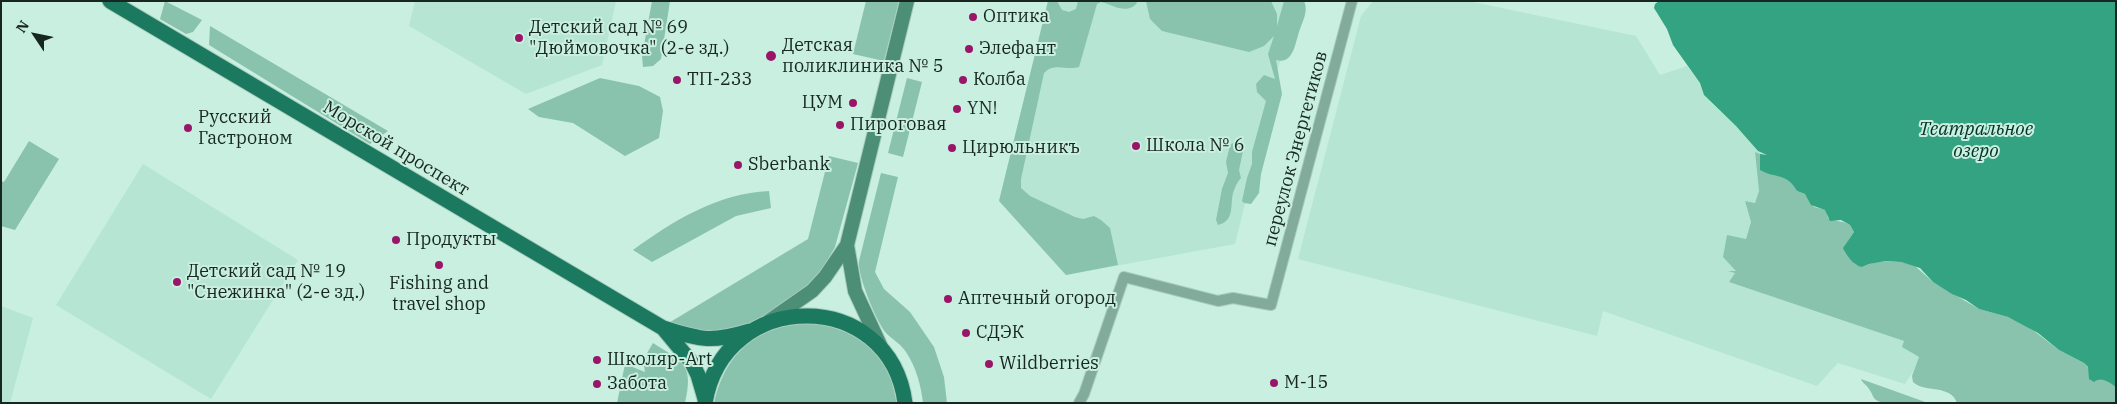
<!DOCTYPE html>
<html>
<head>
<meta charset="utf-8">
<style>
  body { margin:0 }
  #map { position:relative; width:2117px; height:404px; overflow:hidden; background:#c8efe0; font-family:"IBM Plex Serif",serif }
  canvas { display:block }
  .frame { position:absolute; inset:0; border:2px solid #172621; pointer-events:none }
  .north { position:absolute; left:10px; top:10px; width:50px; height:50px; -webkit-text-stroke:4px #c8efe0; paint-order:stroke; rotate:304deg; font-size:14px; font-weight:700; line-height:20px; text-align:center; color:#172621 }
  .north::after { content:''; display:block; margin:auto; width:18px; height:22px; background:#172621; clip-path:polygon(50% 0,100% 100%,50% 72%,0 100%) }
</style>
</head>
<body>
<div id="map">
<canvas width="2117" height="404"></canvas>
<div class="frame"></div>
<div class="north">N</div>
</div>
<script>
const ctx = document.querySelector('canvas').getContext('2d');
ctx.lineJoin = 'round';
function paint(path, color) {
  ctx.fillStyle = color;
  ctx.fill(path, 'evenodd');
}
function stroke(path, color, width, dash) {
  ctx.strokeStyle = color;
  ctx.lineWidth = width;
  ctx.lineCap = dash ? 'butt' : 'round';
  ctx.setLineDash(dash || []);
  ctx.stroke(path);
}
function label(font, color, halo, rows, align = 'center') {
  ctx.font = font + ' "IBM Plex Serif",serif';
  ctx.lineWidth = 4;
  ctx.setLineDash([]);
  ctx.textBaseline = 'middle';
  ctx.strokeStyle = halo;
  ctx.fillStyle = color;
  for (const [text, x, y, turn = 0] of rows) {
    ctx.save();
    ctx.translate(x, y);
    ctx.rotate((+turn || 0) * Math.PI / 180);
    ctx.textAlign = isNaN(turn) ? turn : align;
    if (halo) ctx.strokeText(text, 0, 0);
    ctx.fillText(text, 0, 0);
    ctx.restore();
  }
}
paint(new Path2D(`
  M415,1H616L602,65L526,94L409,26Z
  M1048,1H1295L1235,244L1066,275L999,201Z
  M1373,1H1468L1636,36L1660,75L1687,66L1700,83L1704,95L1712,104L1736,126L1758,151L1769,156L1755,153L1759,191L1755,203L1745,201L1751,222L1746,239L1727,236L1737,272L1729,282L1904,341L1911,353L1919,357L1914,370L1905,384L1838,363L1817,386L1603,311L1597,336L1298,259L1361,16Z
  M143,164L298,260L211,399L56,305Z
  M1,306L33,318L10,403H1Z`), '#b6e5d3');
paint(new Path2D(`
  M165,1L202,20L193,32L186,34L160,19Z
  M652,1H670L661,59L653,66L643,67L642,56Z
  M866,1H899L884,61L853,54Z
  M1048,1H1057L1062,10L1069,12L1076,9L1078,1H1136L1137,3C1127,15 1113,5 1101,2L1097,4L1079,67C1067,71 1055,62 1044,73L1021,179V188L1030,196L1075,217L1083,219L1094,216L1101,220L1110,228L1118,265L1066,275L999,201Z
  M1146,1H1271L1277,14V26L1284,1H1304C1309,11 1302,22 1299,32C1295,44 1293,65 1276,60L1282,94L1261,174L1259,193L1251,204L1244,203L1242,201L1247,178L1252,164V152L1266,101L1257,92L1256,84L1264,75L1275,79L1268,54L1274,36L1264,46L1249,52L1162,31L1150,19Z
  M210,26L388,131L370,144L209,45Z
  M600,78L639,86L660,97L663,111L659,138L625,156L573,123L539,117L528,109Z
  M907,78L922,82L903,157L888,153Z
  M1237,140L1243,143L1244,146L1239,170L1241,178C1237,182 1235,187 1233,193C1230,205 1235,221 1218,225L1216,220L1222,189L1228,173L1226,162L1230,145Z
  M29,141L59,159L15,230L1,226V181L4,182Z
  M1755,152L1760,154V164L1764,172C1778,172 1791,179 1797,191L1805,194L1814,207L1826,210L1828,218C1836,222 1841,220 1850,225L1854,232L1846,244L1845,252L1855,264L1862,267L1869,264L1880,261L1901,262L1915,266L1933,282L1979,309L2008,317L2026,325L2059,350L2084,363L2098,379H2104L2116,387V403H1957C1951,384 1924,393 1913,382L1912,376L1919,357L1902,347L1904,341L1729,282L1735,273L1728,271H1736L1723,257L1727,235L1746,239L1751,222L1745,201L1755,203L1759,191Z
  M829,156L858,163L835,247L820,273L809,285L769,314L745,326L714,334L667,324L808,239Z
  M881,173L898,177L875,272L884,289L910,312L934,347L944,377L947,403H923C921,385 916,367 906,352C901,344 893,340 886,333C877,323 857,275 859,261Z
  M769,191L771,208L736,216L652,262L633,250C673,221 718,193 769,191Z
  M810,322C842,328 870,338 887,369C892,379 894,392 897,403H714C721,373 734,350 761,335C767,332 773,328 779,326C788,323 800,323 810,322Z
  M653,343C683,362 694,364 685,403H617L625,364L645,372L643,360Z
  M1861,379L1928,403H1883C1871,399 1875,397 1869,389C1866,384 1863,384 1861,379Z`), '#89c3ad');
paint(new Path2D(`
  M1659,1H2116V387C2108,382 2102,376 2094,382L2089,379L2088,367L2084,363L2059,350L2038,333L2008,317L1979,309L1966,300L1952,294L1933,282L1920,268L1901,262L1885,261L1869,264L1862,267C1854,266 1846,255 1843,248L1854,232L1850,225L1841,220L1830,221L1825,210L1811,205L1805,194L1797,191C1786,172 1776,179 1760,170V154L1767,155L1758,151L1736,126L1704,95L1700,83L1673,45L1667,29L1654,8L1655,4Z`), '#33a381');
const street = new Path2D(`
  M1079,403L1084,394L1124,277L1218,301L1233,298L1271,305L1352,1`);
const secondary = new Path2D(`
  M847,245L855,291L881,347
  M769,321L812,291L825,277L847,245L907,1`);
const primary = new Path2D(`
  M110,1L663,328C702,340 710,343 750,331
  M663,328L692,363L698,375L705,399
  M705,403C724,287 890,287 905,403`);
stroke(street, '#a8cbbe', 12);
stroke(secondary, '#a8cbbe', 16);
stroke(primary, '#a8cbbe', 17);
stroke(street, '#82ab9b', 10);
stroke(secondary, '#4d8e77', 14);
stroke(primary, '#1a795e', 15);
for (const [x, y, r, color] of [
  [973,17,5,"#9a1568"],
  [519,38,5,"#9a1568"],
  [969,49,5,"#9a1568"],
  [771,56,6,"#9a1568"],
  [677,80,5,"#9a1568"],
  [963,80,5,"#9a1568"],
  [853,103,5,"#9a1568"],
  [957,109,5,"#9a1568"],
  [840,125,5,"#9a1568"],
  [188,128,5,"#9a1568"],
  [1136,146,5,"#9a1568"],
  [952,148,5,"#9a1568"],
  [738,165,5,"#9a1568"],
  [396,240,5,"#9a1568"],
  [439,265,5,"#9a1568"],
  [177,282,5,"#9a1568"],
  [948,299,5,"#9a1568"],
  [966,333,5,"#9a1568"],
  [597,360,5,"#9a1568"],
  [989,364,5,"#9a1568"],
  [1274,383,5,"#9a1568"],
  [597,384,5,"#9a1568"]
]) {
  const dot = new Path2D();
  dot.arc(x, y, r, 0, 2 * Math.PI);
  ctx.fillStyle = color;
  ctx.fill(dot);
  stroke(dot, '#c8efe0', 2);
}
label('18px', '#172621', '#c8efe0', [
  ["Оптика",983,17],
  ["Детский сад № 69",529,28],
  ["\"Дюймовочка\" (2-е зд.)",529,49],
  ["Детская",782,46],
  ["поликлиника № 5",782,67],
  ["Элефант",979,49],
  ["ТП-233",687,80],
  ["Колба",973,80],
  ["ЦУМ",843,103,"right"],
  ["YN!",967,109],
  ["Русский",198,118],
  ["Гастроном",198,139],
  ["Пироговая",850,125],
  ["Школа № 6",1146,146],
  ["Цирюльникъ",962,148],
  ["Sberbank",748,165],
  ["Продукты",406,240],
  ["Детский сад № 19",187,272],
  ["\"Снежинка\" (2-е зд.)",187,293],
  ["Fishing and",439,284,"center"],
  ["travel shop",439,305,"center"],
  ["Аптечный огород",958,299],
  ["СДЭК",976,333],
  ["Школяр-Art",607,360],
  ["Wildberries",999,364],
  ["М-15",1284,383],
  ["Забота",607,384]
], 'left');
label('18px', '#172621', '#c8efe0', [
  ["Морской проспект",396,149,31],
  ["переулок Энергетиков",1296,149,-75]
]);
label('italic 19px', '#013426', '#c8efe0', [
  ["Театральное",1976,130],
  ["озеро",1976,152]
]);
</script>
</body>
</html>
